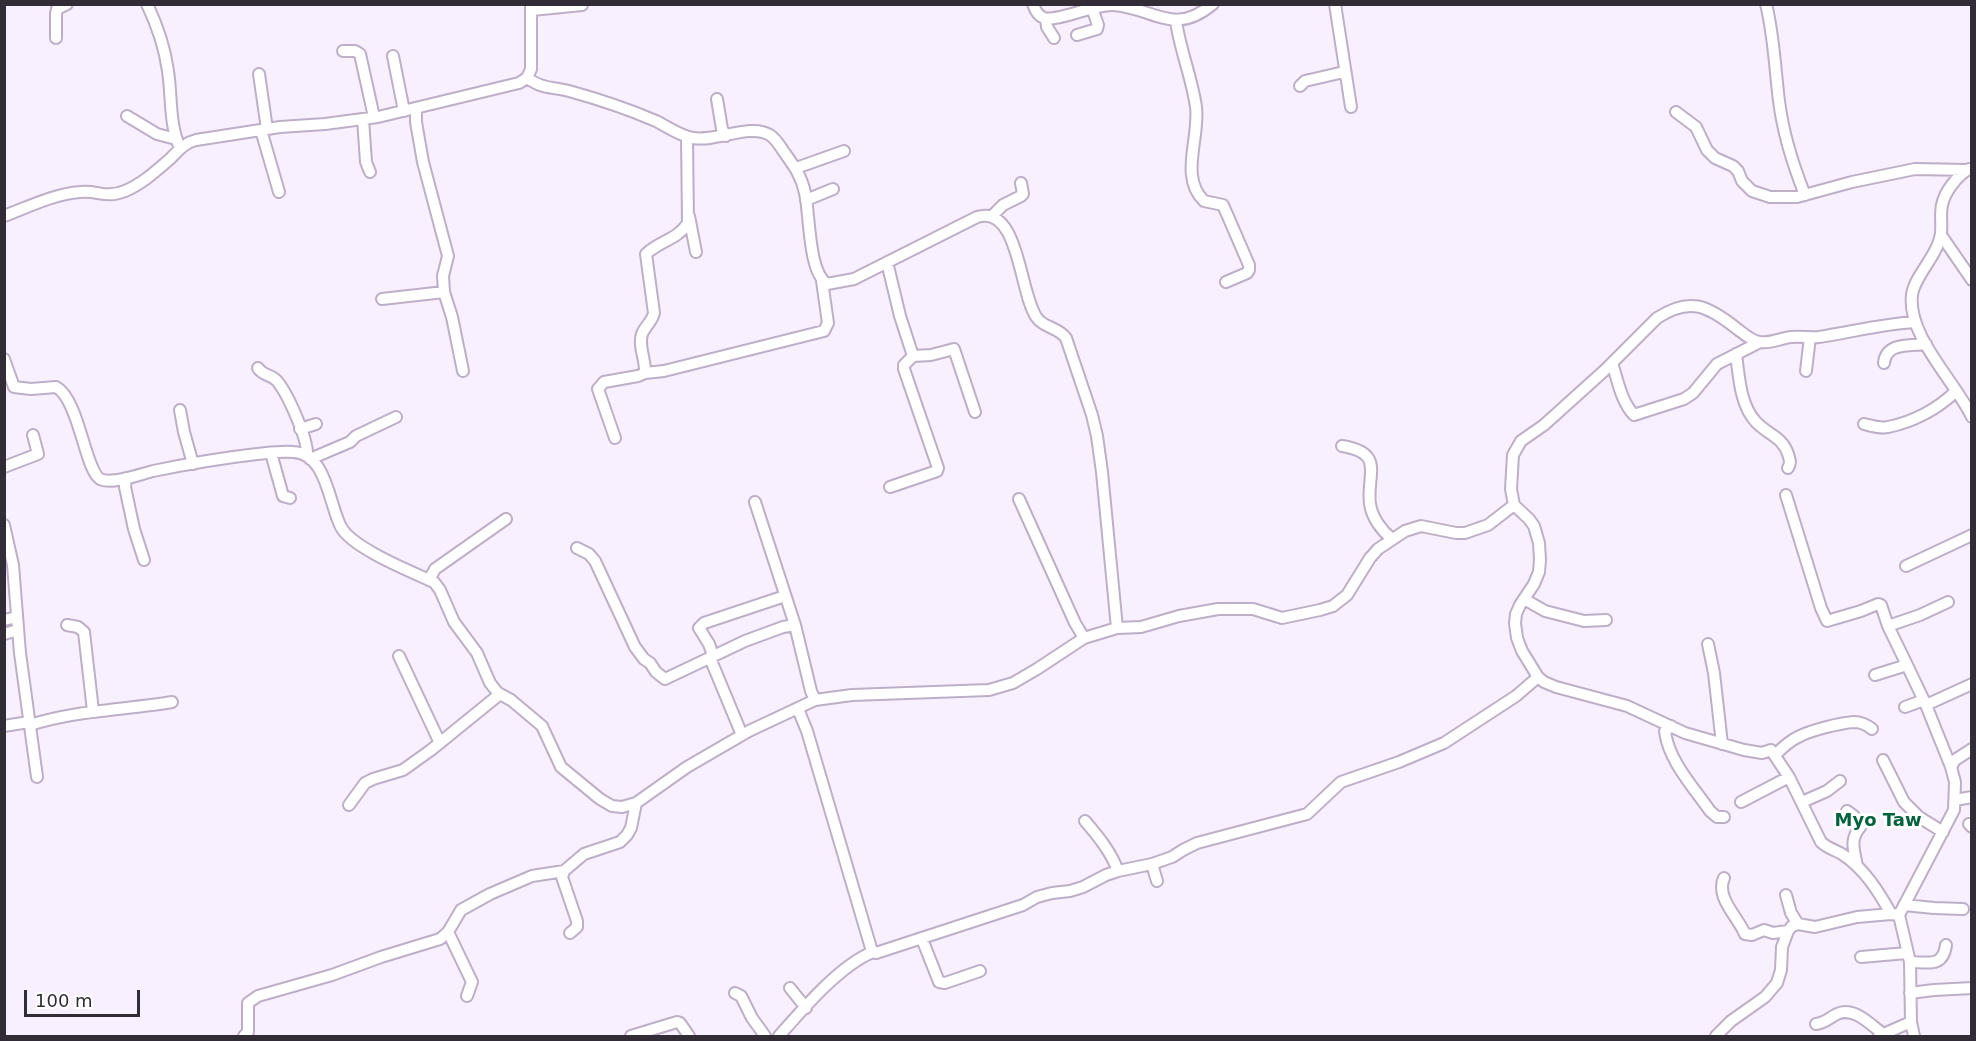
<!DOCTYPE html>
<html>
<head>
<meta charset="utf-8">
<style>
  body { margin:0 }
  #map { position:relative; width:1976px; height:1041px; overflow:hidden; background:#f8f0ff; font-family:"DejaVu Sans",sans-serif }
  canvas { display:block }
  .frame { position:absolute; inset:0; border:6px solid #312c35; pointer-events:none }
  .scale { position:absolute; left:24px; top:990px; width:116px; height:27px; box-sizing:border-box; border:3px solid #312c35; border-top:0; padding-left:8px; font-size:18px; line-height:21px; white-space:nowrap; color:#312c35; -webkit-text-stroke:4px #fff; paint-order:stroke }
</style>
</head>
<body>
<div id="map">
<canvas width="1976" height="1041"></canvas>
<div class="frame"></div>
<div class="scale">100 m</div>
</div>
<script>
const ctx = document.querySelector('canvas').getContext('2d');
ctx.lineJoin = 'round';
function stroke(path, color, width, dash) {
  ctx.strokeStyle = color;
  ctx.lineWidth = width;
  ctx.lineCap = dash ? 'butt' : 'round';
  ctx.setLineDash(dash || []);
  ctx.stroke(path);
}
function label(font, color, halo, rows, align = 'center') {
  ctx.font = font + ' "DejaVu Sans",sans-serif';
  ctx.lineWidth = 6;
  ctx.setLineDash([]);
  ctx.textBaseline = 'middle';
  ctx.strokeStyle = halo;
  ctx.fillStyle = color;
  for (const [text, x, y, turn = 0] of rows) {
    ctx.save();
    ctx.translate(x, y);
    ctx.rotate((+turn || 0) * Math.PI / 180);
    ctx.textAlign = isNaN(turn) ? turn : align;
    if (halo) ctx.strokeText(text, 0, 0);
    ctx.fillText(text, 0, 0);
    ctx.restore();
  }
}
const minor = new Path2D(`
  M147,4C157,25 165,49 168,71C172,97 169,124 180,148
  M1033,4C1035,10 1038,16 1044,18C1058,22 1094,4 1113,5C1155,8 1173,37 1213,4
  M1335,4L1351,107
  M1766,4C1774,36 1775,69 1779,101C1783,133 1793,165 1805,195
  M532,10L582,5
  M1046,19L1047,27L1054,38
  M1176,21C1180,50 1192,78 1196,107C1200,138 1179,177 1204,201L1223,205L1249,265V270L1247,273L1226,282
  M1077,35L1097,29L1098,25L1092,8
  M56,38V13L57,9L67,4
  M343,51H355L360,54L374,117
  M393,56L404,111
  M259,74L267,129
  M527,78C545,90 550,86 569,91C598,99 628,109 656,121C668,127 680,136 693,138C718,142 749,123 770,135C776,139 780,146 784,152C794,166 802,177 805,193C810,215 808,271 827,284L854,279L977,217C1020,204 1019,294 1037,318C1044,328 1058,327 1066,338L1092,415L1097,436L1102,472L1117,628
  M1300,86L1305,81L1344,72
  M717,99L722,129L726,136
  M416,109V122L423,162L448,256L443,276L444,292L452,317L463,371
  M1676,112L1696,127L1707,150L1715,158L1733,166L1738,171L1742,181L1752,191L1770,197H1797L1852,182L1915,169L1968,170
  M127,116L157,134L176,139
  M363,119L366,162L370,172
  M261,130L279,192
  M796,168L844,151
  M1969,169C1957,176 1945,191 1942,205C1940,214 1942,224 1941,233C1938,256 1914,276 1912,295C1907,336 1955,381 1972,417
  M806,200L833,189
  M993,215L1003,205L1021,196L1023,194L1021,183
  M4,216C28,207 54,194 80,192C98,190 105,199 125,191C142,184 156,171 170,159C179,150 184,143 196,140L280,127L325,124L378,117L519,83L527,78L531,69V4
  M689,216L696,252
  M1941,235L1972,280
  M887,262L900,316L913,356L931,355L954,349L975,412
  M382,299L444,292
  M1736,354C1739,376 1740,405 1756,422C1768,435 1782,436 1788,454C1790,460 1791,463 1788,468
  M4,359L14,387L31,389L56,387C79,399 85,470 100,479C112,485 141,474 153,471C187,464 222,458 257,454C268,453 281,451 293,452C327,453 329,505 341,527C352,548 412,572 434,582L440,590L454,622L477,653L490,683L498,693L511,700L542,726L561,767L600,799L612,806L622,807L636,803L687,767L749,731L815,700L852,695L989,690L1013,683L1037,669L1084,638L1117,628L1141,627L1179,616L1218,609H1253L1282,618L1320,610L1333,606L1347,595L1370,558L1378,549L1405,531L1421,526L1456,533H1465L1488,525L1514,505
  M1612,363C1618,381 1621,401 1634,415L1684,399L1693,393L1717,364L1760,342
  M1884,363C1886,342 1910,346 1926,344
  M258,368C263,376 271,374 277,381C288,394 308,439 307,455
  M1806,371L1810,337
  M645,373L664,371L824,331L828,323L822,281
  M180,410L184,432L193,464
  M1864,424C1872,426 1881,429 1888,427C1913,422 1938,409 1956,391
  M300,429L316,424
  M615,438L598,389L604,382L638,376L645,373C646,361 638,346 642,334C645,326 652,322 654,313L646,254C659,241 677,240 688,223L687,137
  M1342,446C1386,453 1366,475 1370,504C1372,518 1382,531 1392,539
  M271,453L283,496L290,498
  M310,459L350,442L356,436L396,417
  M4,467L38,454L33,435
  M126,478L125,487L134,529L144,560
  M890,487L937,471L938,468L904,369V365L913,356
  M1786,495L1821,608L1827,621L1861,611L1878,604L1881,605L1888,626L1907,665L1875,675
  M1019,499L1075,623L1084,638
  M755,502L795,625L811,691L815,700
  M4,525L13,565L20,653L37,777
  M577,548L589,554L595,561L635,647L644,659L650,663L656,672L665,679L745,641L783,627L795,625
  M1906,566L1972,535
  M429,580L435,569L506,519
  M1524,599L1545,611L1584,621L1606,620
  M4,620L17,617
  M67,625L78,627L84,632L93,711
  M1888,626L1920,615L1948,602
  M4,634L18,630
  M1708,644L1714,673L1722,744
  M399,656L440,743
  M713,656L709,644L699,628L704,623L785,596
  M710,658L742,735
  M1907,665L1926,705L1951,767
  M1926,705L1972,684
  M1905,707L1924,700
  M798,709L807,731L871,948L873,952L876,953L1023,905L1037,897L1052,893L1070,891L1083,887L1106,875L1118,871L1152,864L1172,857L1183,850L1197,843L1307,814L1341,782L1399,762L1444,743L1516,696L1538,677
  M30,725C76,710 125,710 172,702
  M4,726L29,722
  M1671,726L1665,731C1668,760 1694,788 1710,811L1717,817H1724
  M1775,755C1782,748 1789,741 1798,737C1811,730 1840,723 1854,722C1861,722 1867,725 1872,729
  M1883,760L1904,802L1919,817L1943,832
  M1955,800L1972,797
  M1741,802L1789,777
  M1802,802L1827,791L1840,781
  M349,805L365,783L373,779L403,770L431,750L500,694
  M1847,811L1854,816L1861,826C1849,840 1854,849 1857,866
  M1085,821C1098,836 1111,852 1118,871
  M1969,824L1972,827
  M1152,864L1157,881
  M564,871L562,877L577,921V927L570,933
  M1724,878C1715,897 1738,917 1745,934L1752,935L1764,930L1773,933L1788,931
  M1786,895L1791,913L1798,924
  M1904,905L1934,908L1963,909
  M1899,915L1891,914C1879,892 1864,868 1842,854C1835,850 1827,848 1821,842L1789,777L1771,750L1762,753L1744,750L1685,733L1627,706L1556,687L1544,682L1538,677L1522,651L1517,638L1515,623L1516,614L1520,605L1534,584L1539,572L1540,560L1539,543L1534,526L1529,519L1514,505L1511,489L1513,455L1521,441L1544,425L1605,370L1657,318C1689,297 1707,305 1736,328C1743,333 1751,341 1760,342C1770,344 1781,338 1791,337C1801,336 1810,338 1819,337C1852,332 1882,324 1915,322
  M448,932L472,982L467,996
  M922,939L939,982L945,983L980,971
  M1861,957L1907,953
  M1910,962C1928,962 1943,968 1946,945
  M790,988L806,1008
  M735,993L741,996L752,1018L765,1036
  M1910,993L1934,990L1972,988
  M1816,1024C1825,1023 1829,1018 1837,1014C1854,1006 1871,1025 1883,1034
  M244,1036L248,1032V1003L258,996L332,975L381,957L440,939L448,932L461,910L490,894L532,876L564,871L584,854L620,842L627,835L631,828L636,803
  M631,1036L677,1022L680,1023L689,1036
  M779,1036C802,1010 840,965 873,952
  M1716,1036L1731,1021L1765,997L1777,983L1781,970L1782,947L1788,931L1792,926L1798,924L1815,927L1857,917L1891,914
  M1879,1036L1911,1022
  M1914,1036L1911,1022L1910,962L1899,915L1954,810L1955,782L1951,767L1955,760L1972,749`);
stroke(minor, '#bdafc7', 14);
stroke(minor, '#fff', 10);
label('bold 18px', '#01623d', '#fff', [
  ["Myo Taw",1878,821]
]);
</script>
</body>
</html>
